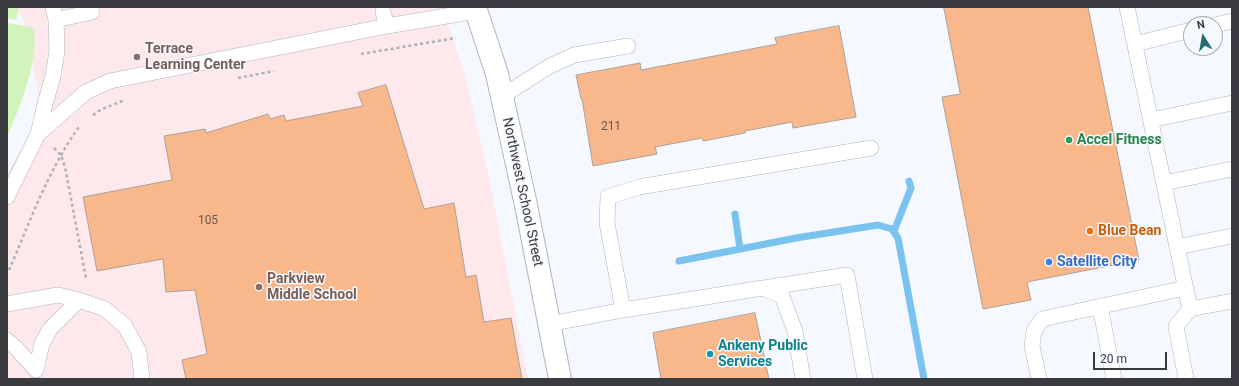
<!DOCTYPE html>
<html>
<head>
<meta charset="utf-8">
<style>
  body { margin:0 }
  #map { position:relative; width:1239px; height:386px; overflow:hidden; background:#f5f8fe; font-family:Roboto,sans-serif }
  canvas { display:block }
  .frame { position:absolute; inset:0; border:8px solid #393b3f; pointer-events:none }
  .north { position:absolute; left:1183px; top:16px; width:40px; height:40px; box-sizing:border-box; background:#f5f8fe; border:1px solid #aaacb2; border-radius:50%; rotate:349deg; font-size:11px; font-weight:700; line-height:16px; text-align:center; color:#393b3f }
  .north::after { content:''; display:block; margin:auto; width:14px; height:18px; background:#246e77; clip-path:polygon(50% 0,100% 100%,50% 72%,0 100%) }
  .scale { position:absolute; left:1093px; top:352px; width:74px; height:18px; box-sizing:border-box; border:2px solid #393b3f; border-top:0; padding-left:5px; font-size:12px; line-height:14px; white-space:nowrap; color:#393b3f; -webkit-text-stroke:3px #f5f8fe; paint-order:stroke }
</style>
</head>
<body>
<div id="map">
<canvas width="1239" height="386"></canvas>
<div class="frame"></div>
<div class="north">N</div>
<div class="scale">20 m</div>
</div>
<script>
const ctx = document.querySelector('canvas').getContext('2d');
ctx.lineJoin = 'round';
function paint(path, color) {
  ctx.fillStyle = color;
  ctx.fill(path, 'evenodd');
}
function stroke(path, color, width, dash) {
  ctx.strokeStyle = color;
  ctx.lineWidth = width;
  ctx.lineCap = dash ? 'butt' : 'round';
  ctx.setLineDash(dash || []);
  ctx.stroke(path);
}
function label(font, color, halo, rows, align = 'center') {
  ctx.font = font + ' Roboto,sans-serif';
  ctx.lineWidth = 3;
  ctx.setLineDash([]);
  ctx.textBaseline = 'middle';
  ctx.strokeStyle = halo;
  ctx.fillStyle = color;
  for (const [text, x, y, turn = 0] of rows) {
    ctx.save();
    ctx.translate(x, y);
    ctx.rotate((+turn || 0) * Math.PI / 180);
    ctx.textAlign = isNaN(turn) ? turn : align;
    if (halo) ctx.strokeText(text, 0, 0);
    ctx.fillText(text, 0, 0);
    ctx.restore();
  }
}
paint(new Path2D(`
  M7,7H443L464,73L488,172L528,379H7V172L44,121L23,16L7,13Z`), '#fde8ec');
paint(new Path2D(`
  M7,7H19L16,20L7,18Z
  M7,23L32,27C43,49 18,114 7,136Z`), '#d2f4bb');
stroke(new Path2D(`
  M735,214L740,249
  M894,231L911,188L909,181
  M679,261L796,238L878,225L892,229L898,238L924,379`), '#7bc3ef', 7);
const building = new Path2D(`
  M944,7H1088L1139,260L1027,282L1031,300L983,309L942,97L960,94Z
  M839,26L856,117L793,128L792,122L745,131V133L703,141L702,138L655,147L657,154L593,166L582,99H581L576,75L640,63L641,70L777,44L775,38Z
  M386,85L424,209L454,203L466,277L476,275L484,322L511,318L522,379H186L182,360L207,354L195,290L166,292L163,259L97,271L83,197L172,180L164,136L205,129L206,133L268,114L270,119L284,115L286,121L363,106L358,93Z
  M755,313L769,379H661L653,333Z`);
paint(building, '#f9b88c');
stroke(building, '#aca29c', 1);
const service = new Path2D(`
  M1127,7L1190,309
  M383,12L387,26
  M56,20L92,12
  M1215,25L1232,21
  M1135,44L1191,30
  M502,96L550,66L574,55L628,46
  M1151,120L1232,103
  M38,134L86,92L110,81L387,26L476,11
  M1164,183L1232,169
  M7,197L38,134L45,104L53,76L57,51L56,20L53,7
  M1177,247L1232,236
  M764,288L847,275L865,379
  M7,304L58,295L79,300L105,309L125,326L139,352L142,379
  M1100,306L1114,379
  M623,310L607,223L608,197L639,187L871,148
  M549,324L623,310L763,288L782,296L795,331L803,379
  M7,340L16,348L36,370
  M36,370L42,344L50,329L79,300
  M1039,379L1032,346L1034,331L1042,319L1185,288
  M1186,379L1176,326L1190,309L1232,301`);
const minor = new Path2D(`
  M475,7L497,74L526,205L560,379`);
stroke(service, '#afb4bd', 16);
stroke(minor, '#afb4bd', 24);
stroke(new Path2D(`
  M361,54L456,38
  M238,78L274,71
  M93,115L102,109L125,100
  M54,148L61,155L65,167L86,278
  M9,270C30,222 48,170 79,127`), '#aeb1b6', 2.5, [3, 3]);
stroke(service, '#fff', 15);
stroke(minor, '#fff', 22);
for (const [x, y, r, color] of [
  [137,57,4,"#8d6e63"],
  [1069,140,4,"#2e9e5b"],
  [1090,231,4,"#e8710a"],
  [1049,262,4,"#3f7fe0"],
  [259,287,4,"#8d6e63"],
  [710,354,4,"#0f9aa8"]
]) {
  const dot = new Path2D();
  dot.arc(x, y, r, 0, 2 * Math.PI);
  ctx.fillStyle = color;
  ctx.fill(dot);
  stroke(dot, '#f5f8fe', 1.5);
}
label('12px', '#695a52', null, [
  ["211",611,127],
  ["105",208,221]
]);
label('bold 14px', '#785e54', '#f5f8fe', [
  ["Terrace",145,49],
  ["Learning Center",145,65],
  ["Parkview",267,279],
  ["Middle School",267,295]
], 'left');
label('bold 14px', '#27864d', '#f5f8fe', [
  ["Accel Fitness",1077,140]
], 'left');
label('14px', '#393b3f', '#f5f8fe', [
  ["Northwest School Street",522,192,78]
]);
label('bold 14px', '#c56008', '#f5f8fe', [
  ["Blue Bean",1098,231]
], 'left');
label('bold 14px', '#366cbe', '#f5f8fe', [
  ["Satellite City",1057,262]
], 'left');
label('bold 14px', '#0d838f', '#f5f8fe', [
  ["Ankeny Public",718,346],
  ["Services",718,362]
], 'left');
</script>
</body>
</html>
